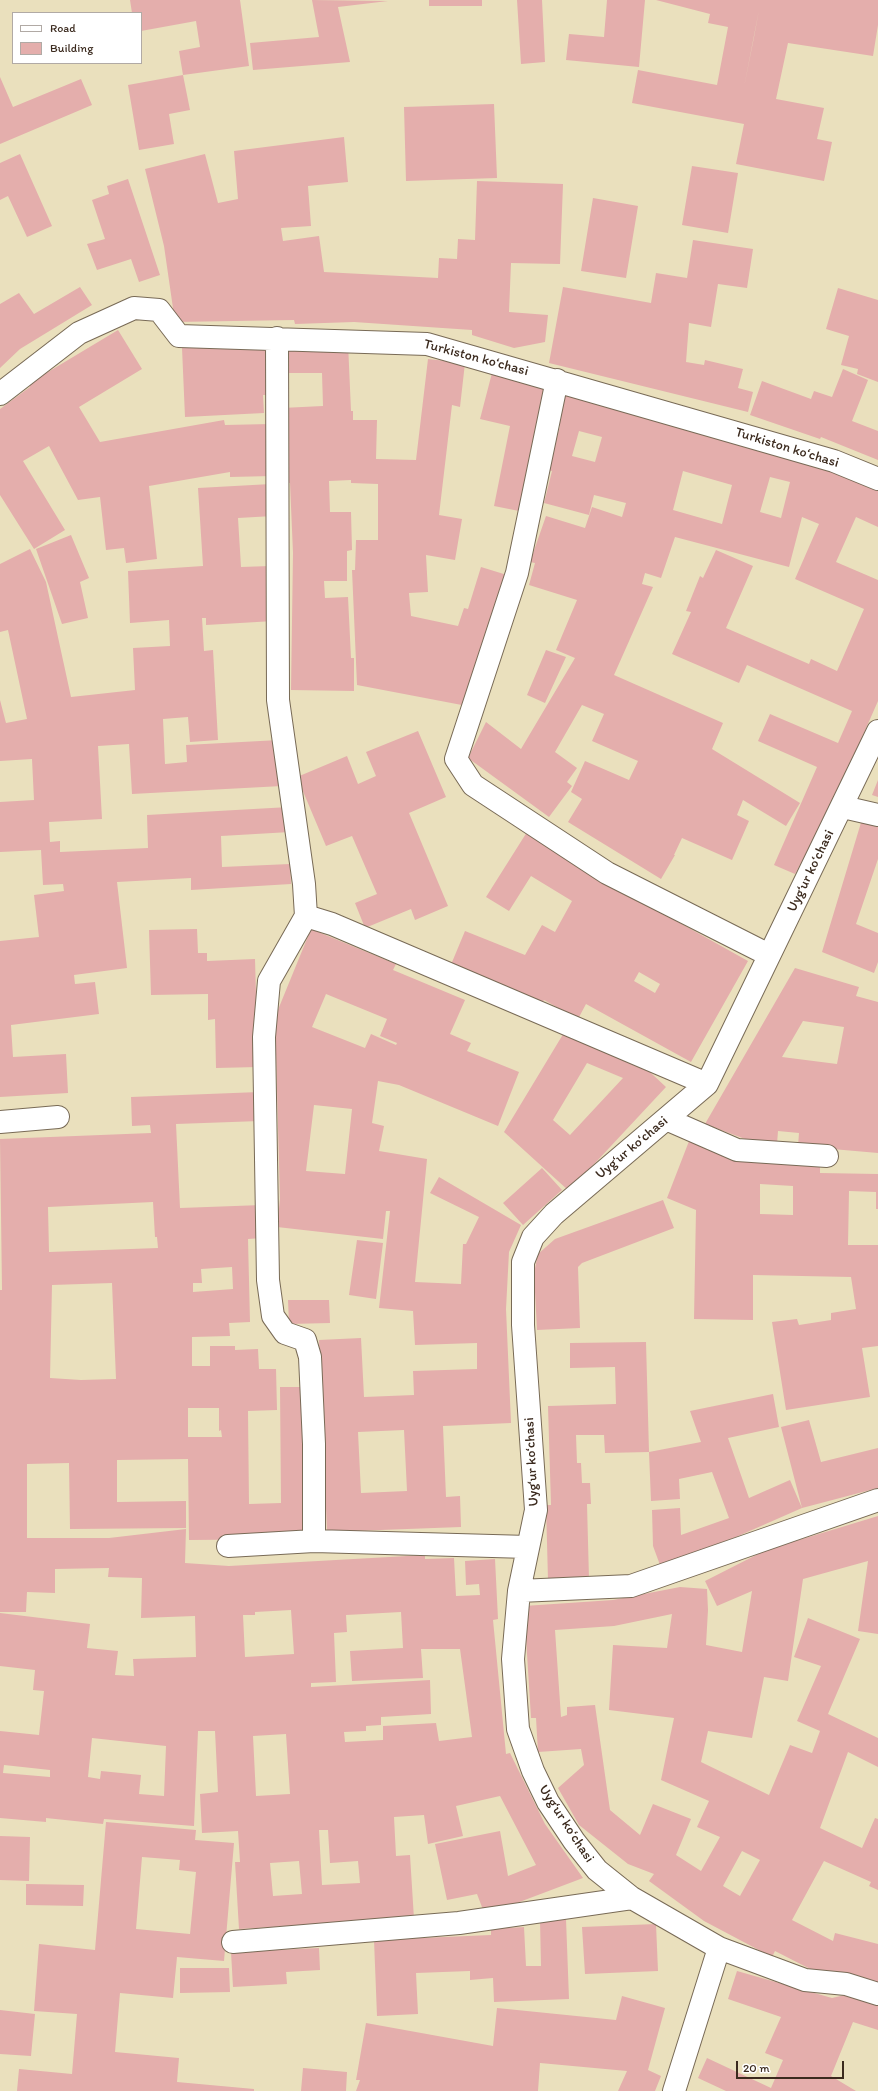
<!DOCTYPE html>
<html>
<head>
<meta charset="utf-8">
<style>
  body { margin:0 }
  #map { position:relative; width:878px; height:2091px; overflow:hidden; background:#eae0bd; font-family:Itim,sans-serif }
  canvas { display:block }
  .legend { position:absolute; left:12px; top:12px; width:130px; height:52px; box-sizing:border-box; background:#fff; border:1px solid #b1aaa5; margin:0; padding:5px 7px; list-style:none; font-size:12px; color:#3b2a1e }
  .legend li { display:flex; align-items:center; gap:8px; height:20px }
  .legend b { width:20px; border:1px solid #b1aaa5 }
  .scale { position:absolute; left:736px; top:2061px; width:108px; height:18px; box-sizing:border-box; border:2px solid #3b2a1e; border-top:0; padding-left:5px; font-size:12px; line-height:14px; white-space:nowrap; color:#3b2a1e; -webkit-text-stroke:3px #fff; paint-order:stroke }
</style>
</head>
<body>
<div id="map">
<canvas width="878" height="2091"></canvas>
<ul class="legend">
<li><b style="height:5px;background:#fff"></b>Road</li>
<li><b style="height:11px;background:#e4aeac"></b>Building</li>
</ul>
<div class="scale">20 m</div>
</div>
<script>
const ctx = document.querySelector('canvas').getContext('2d');
ctx.lineJoin = 'round';
function paint(path, color) {
  ctx.fillStyle = color;
  ctx.fill(path, 'evenodd');
}
function stroke(path, color, width, dash) {
  ctx.strokeStyle = color;
  ctx.lineWidth = width;
  ctx.lineCap = dash ? 'butt' : 'round';
  ctx.setLineDash(dash || []);
  ctx.stroke(path);
}
function label(font, color, halo, rows, align = 'center') {
  ctx.font = font + ' Itim,sans-serif';
  ctx.lineWidth = 4;
  ctx.setLineDash([]);
  ctx.textBaseline = 'middle';
  ctx.strokeStyle = halo;
  ctx.fillStyle = color;
  for (const [text, x, y, turn = 0] of rows) {
    ctx.save();
    ctx.translate(x, y);
    ctx.rotate((+turn || 0) * Math.PI / 180);
    ctx.textAlign = isNaN(turn) ? turn : align;
    if (halo) ctx.strokeText(text, 0, 0);
    ctx.fillText(text, 0, 0);
    ctx.restore();
  }
}
paint(new Path2D(`
  M130,0H240L249,66L183,75L179,51L200,47L196,21L141,31V13H132Z
  M312,0L388,1L338,7L350,62L253,70L250,43L319,37Z
  M429,0H482V6H429Z
  M517,0H542L545,62L521,64Z
  M607,0H645L639,67L566,60L569,34L604,37Z
  M656,0H878V25L873,56L788,43L776,99L824,108L817,139L832,142L824,181L736,164L744,124L632,103L638,70L717,85L728,27L708,23L710,14ZM759,10L754,37L744,87Z
  M183,75L190,110L169,114L174,144L139,150L128,85Z
  M0,77L13,107L81,79L92,105L0,144Z
  M494,104L497,178L406,181L404,107Z
  M344,137L348,182L308,186L311,226L281,228L283,241L319,236L324,272L438,278L439,258L457,259L458,239L475,240L477,181L563,184L560,264L511,263L509,312L548,315L545,342L514,348L472,335V330L354,322L295,324L294,320L175,322L164,246L145,169L205,154L218,203L238,199L234,151Z
  M20,154L52,226L27,237L8,196L0,200V163Z
  M692,166L738,173L728,233L682,225Z
  M128,179L160,275L139,282L131,259L97,270L87,244L105,239L92,200L109,194L107,186Z
  M593,198L638,206L626,278L581,271Z
  M693,240L753,249L747,288L718,284L711,327L689,323L686,362L704,365L705,360L743,369L738,388L753,392L748,412L549,363L563,287L651,303L656,273L687,278Z
  M80,287L92,305L20,349L0,368V304L19,293L34,314Z
  M838,288L878,300V382L857,374L858,369L841,365L849,336L826,329Z
  M118,330L142,369L79,407L100,442L224,420L225,425L270,424L272,476L230,477V472L149,486L157,559L126,563L124,548L106,550L100,497L78,500L49,446L23,461L65,530L34,549L0,495V409L30,387L28,384Z
  M282,343H348L351,411H353V420H377L376,459L416,460L428,359L465,363L460,407L452,405L439,515L462,519L455,560L426,555L428,592L409,593L411,616L458,626L464,608L468,609L481,567L507,575L467,706L357,685L352,570H355L356,540H378V484L351,483V480L329,481L330,512H351L352,550L347,551V581H324L325,598L348,597L351,658H354V691L291,690L293,553L290,483H286L282,408L323,406L322,373H282Z
  M266,344L268,395H263L264,413L185,417L182,348Z
  M843,369L868,380L852,421L878,431V460L821,437L820,439L750,415L762,381L811,399L814,391L832,397Z
  M492,373L549,388L524,512L494,506L510,426L480,419Z
  M565,393L744,441L878,488V527L856,517L836,562L878,580V701L827,817L795,874L774,865L817,767L758,741L770,714L838,743L852,711L747,665L739,683L672,654L691,612L686,611L700,576L703,578L716,550L753,566L726,628L809,664L811,659L837,671L864,609L795,579L819,524L802,517L789,567L675,537L661,578L645,573L642,584L653,587L614,675L723,723L712,749L800,803L786,826L743,800L737,815L749,821L732,860L682,838L674,855H675L661,879L568,822L582,799L571,792L585,761L629,780L638,761L592,741L604,714L582,705L555,752L577,768L567,782L572,786L549,817L468,758L486,722L521,749L575,658L556,650L577,600L529,585L535,563L530,562L546,516L585,528L592,507L622,517L626,503L594,495L589,515L544,503L552,471L548,470L560,426L556,425ZM579,431L602,437L595,462L572,456ZM683,471L732,485L722,524L673,510ZM770,477L790,482L781,518L760,512Z
  M271,484L273,516L238,518L241,567L270,566L274,621L206,625V618H202L204,651L213,650L218,740L190,742L188,717L163,719L165,764L187,762L186,745L279,740L282,786L132,794L129,744L98,746L102,819L49,822L50,842L60,841V852L148,848L147,815L289,807L290,832L221,836L222,867L290,864L291,884L191,890V878L117,882L127,968L74,975L75,984L95,982L99,1014L11,1025L13,1057L66,1054L68,1093L0,1097V941L39,937L34,895L64,891L63,884L43,885L41,850L0,852V802L34,800L32,759L0,761V700L6,723L27,719L8,630L0,632V564L30,549L46,582L71,697L135,690L133,648L170,646L169,620L130,623L128,571L203,566L198,488Z
  M71,535L89,578L80,582L88,618L62,624L36,549Z
  M546,650L566,657L545,703L527,695Z
  M418,731L446,797L409,813L448,906L415,920L411,909L365,928L355,903L377,894L352,836L326,846L297,777L347,756L358,784L376,776L366,752Z
  M878,780V797L872,795Z
  M863,816L878,820V859L856,924L878,933V962L874,973L822,952Z
  M527,832L610,884L748,961L691,1062L586,1004L578,1019L544,1000L542,1003L450,967L465,931L525,955L542,925L555,932L572,901L531,876L509,911L486,897ZM639,972L660,984L655,993L634,981Z
  M197,929L198,953H207V961L255,959L258,1067L216,1068L215,1019L208,1020V994L151,995L149,930Z
  M311,929L396,964L393,970L465,1000L450,1034L471,1043L467,1051L519,1072L498,1126L399,1085L378,1081L372,1123L384,1126L379,1151L427,1159L415,1282L461,1284L463,1244H466L479,1217L430,1193L439,1177L521,1225L509,1252L506,1309L511,1423L443,1426L446,1497L460,1496L461,1527L327,1532L319,1340L361,1338L364,1397L414,1395L413,1371L477,1369V1343L415,1345L413,1311L379,1308L390,1211H386L383,1239L277,1227L280,1199L276,1054L273,1022ZM326,994L387,1019L380,1036L397,1043L396,1045L371,1034L365,1048L312,1027ZM314,1105L352,1109L345,1174L306,1171ZM404,1430L407,1491L361,1493L358,1432Z
  M795,968L859,987L856,996L878,1002V1153L798,1146L799,1133L778,1131L777,1144L753,1142L705,1124ZM803,1021L844,1027L837,1064L782,1057Z
  M565,1031L638,1061L666,1087L569,1191L504,1132ZM587,1063L623,1078L570,1135L553,1120Z
  M259,1092L260,1121L176,1124L180,1208L262,1205L263,1238L248,1239L250,1322L229,1323L230,1336L192,1337V1366H210V1346H235V1350L258,1349L259,1369H276L277,1410L248,1411L249,1504L281,1503L280,1387H309L310,1539L189,1540L188,1459L117,1460V1502L186,1501V1528L70,1529L69,1463L27,1464V1538H109L186,1529L185,1563L229,1566L425,1555V1559L454,1558L456,1596L480,1595L479,1584L466,1585L465,1561L495,1559L498,1619L493,1620L506,1754L510,1753L545,1824L583,1878L485,1915L477,1894L447,1900L435,1844L500,1831L508,1876L536,1865L500,1796L456,1806L463,1836L428,1844L424,1815L394,1817L396,1856L410,1855L414,1919L239,1929L235,1862H240L238,1831L202,1833L200,1794L218,1792L215,1731H198L194,1826L104,1819L103,1824L46,1818V1822L0,1818V1731L39,1735L44,1691L33,1690L35,1670L0,1666V1613L90,1624L87,1648L118,1651L115,1675L134,1676L133,1659L196,1657L195,1616L141,1618L142,1578L108,1577L109,1568L55,1569V1593L27,1592L26,1612H0V1290H2L0,1139L151,1133L150,1125L132,1126L131,1097ZM153,1202L155,1237H157L158,1248L49,1252L48,1207ZM232,1267L233,1289L193,1292V1283H202L201,1269ZM112,1283L116,1379L81,1380L50,1378L52,1285ZM188,1408H219V1431L221,1430L222,1437H188ZM291,1610L294,1654L245,1657L243,1615H255V1612ZM401,1612L403,1648L350,1651L352,1681L423,1678L421,1649H460L472,1737L439,1741L436,1723L383,1726V1740L345,1742L344,1732L366,1731V1726L381,1725V1717L431,1714L430,1680L311,1687V1683L336,1682L334,1633L347,1632L346,1615ZM286,1734L290,1794L256,1796L253,1736ZM92,1738L166,1746L164,1796L139,1794L141,1775L101,1771L100,1779L88,1777ZM4,1765L50,1770V1777L3,1773ZM319,1830H328L330,1863L358,1861L360,1883L322,1885ZM299,1861L302,1894L273,1896L270,1863Z
  M691,1136L820,1161V1173L878,1174V1209H876V1192L849,1191L848,1245H878V1346L862,1348L870,1397L786,1410L772,1322L797,1319L799,1325L831,1320V1313L856,1309L851,1277L753,1275V1320L694,1319L696,1210L667,1198ZM760,1184L793,1186V1215L760,1214Z
  M542,1168L562,1190L523,1225L503,1203Z
  M663,1200L674,1228L582,1263L578,1267L580,1328L537,1330L534,1273L538,1254L555,1239Z
  M357,1240L383,1243L376,1299L349,1295Z
  M288,1300H329L330,1323L289,1324Z
  M646,1342L649,1452L605,1453L604,1435H576L577,1463H581L582,1483H590L591,1504H587L589,1579L548,1580L546,1505H551L548,1406L616,1404L615,1367L570,1368V1343Z
  M773,1394L779,1427L728,1438L749,1498L790,1480L802,1508L736,1537L660,1565L653,1546L652,1510L680,1508L681,1535L729,1518L712,1472L679,1479L680,1499L651,1501L649,1452L701,1442L690,1411Z
  M809,1420L821,1462L878,1448V1488L802,1508L781,1427Z
  M878,1516V1634L858,1631L868,1561L803,1579L788,1681L764,1677L752,1738L708,1731L701,1762L769,1795L790,1745L812,1753L820,1731L797,1721L821,1666L794,1657L808,1618L860,1639L828,1714L878,1738V1767L848,1752L820,1828L862,1848L875,1818L878,1819V1890L869,1886L871,1882L824,1861L792,1920L833,1941L835,1933L878,1944V1984L821,1970L820,1974L775,1951L772,1957L704,1921L649,1881L654,1874L628,1864L579,1825L558,1788L584,1765L581,1749L538,1752L536,1718H531L524,1606L613,1600L680,1587L707,1589L708,1610L706,1645L742,1652L752,1591L717,1606L705,1581L766,1550ZM672,1614L667,1648L613,1645L609,1710L674,1718L661,1780L709,1801L697,1827L720,1837L701,1871L676,1855L691,1819L653,1804L640,1835L610,1810L595,1705L567,1707V1715L561,1717L555,1630L614,1626ZM742,1851L760,1860L740,1896L723,1886Z
  M106,1822L196,1830L195,1840L234,1843L224,1961L177,1957L173,1998L120,1993L115,2052L179,2058L177,2082L254,2089V2091H17L19,2069L72,2074L77,2014L34,2011L39,1944L95,1950ZM142,1857L180,1860L179,1870L196,1872L190,1934L136,1929Z
  M0,1836L30,1837L29,1881L0,1880Z
  M26,1884L84,1885L83,1906L26,1905Z
  M566,1919L569,1999L494,2002L493,1978L470,1980V1971L416,1973L418,2014L377,2016L374,1940L491,1935V1929L524,1927L526,1966H541L540,1920Z
  M656,1924L658,1971L585,1974L582,1927Z
  M319,1948L320,1970L286,1972L287,1984L233,1987L231,1952Z
  M180,1968H229L230,1992L180,1993Z
  M737,1971L832,1998L862,1991L878,1996V2030L853,2022L831,2076L856,2091H726L698,2078L707,2058L771,2088L783,2060L765,2053L781,2017L728,1999Z
  M622,1996L665,2008L648,2070L661,2076L655,2091H618L627,2071L540,2063L538,2091H356L360,2080H356L366,2023L493,2046L497,2008L616,2020Z
  M0,2010L35,2014L31,2056L0,2054Z
  M303,2068L347,2072L346,2091H301Z`), '#e4aeac');
const minor = new Path2D(`
  M277,338L278,700L304,884L306,916L332,924L707,1084
  M557,380L517,573L456,759L473,785L607,873L769,955
  M0,394L79,333L134,308L159,310L179,336L427,344L834,461L878,479
  M878,731L707,1084L554,1214L533,1237L523,1262V1325L536,1510L519,1591L513,1659L518,1729L533,1771L548,1802L574,1841L597,1870L632,1898L719,1948L805,1980L846,1984L878,1994
  M843,807L878,815
  M306,916L269,981L264,1037L268,1280L273,1316L285,1333L305,1340L310,1357L314,1444V1541L528,1547
  M666,1119L737,1150L827,1156
  M0,1122L58,1117
  M228,1546L314,1541
  M519,1591L631,1586L878,1500
  M233,1942L459,1923L632,1898
  M674,2091L719,1948`);
stroke(minor, '#786a56', 24);
stroke(minor, '#fff', 22);
label('14px', '#3b2a1e', '#fff', [
  ["Turkiston koʻchasi",476,358,15],
  ["Turkiston koʻchasi",787,448,17],
  ["Uygʻur koʻchasi",811,871,-64],
  ["Uygʻur koʻchasi",632,1148,-40],
  ["Uygʻur koʻchasi",532,1462,-93],
  ["Uygʻur koʻchasi",566,1824,57]
]);
</script>
</body>
</html>
